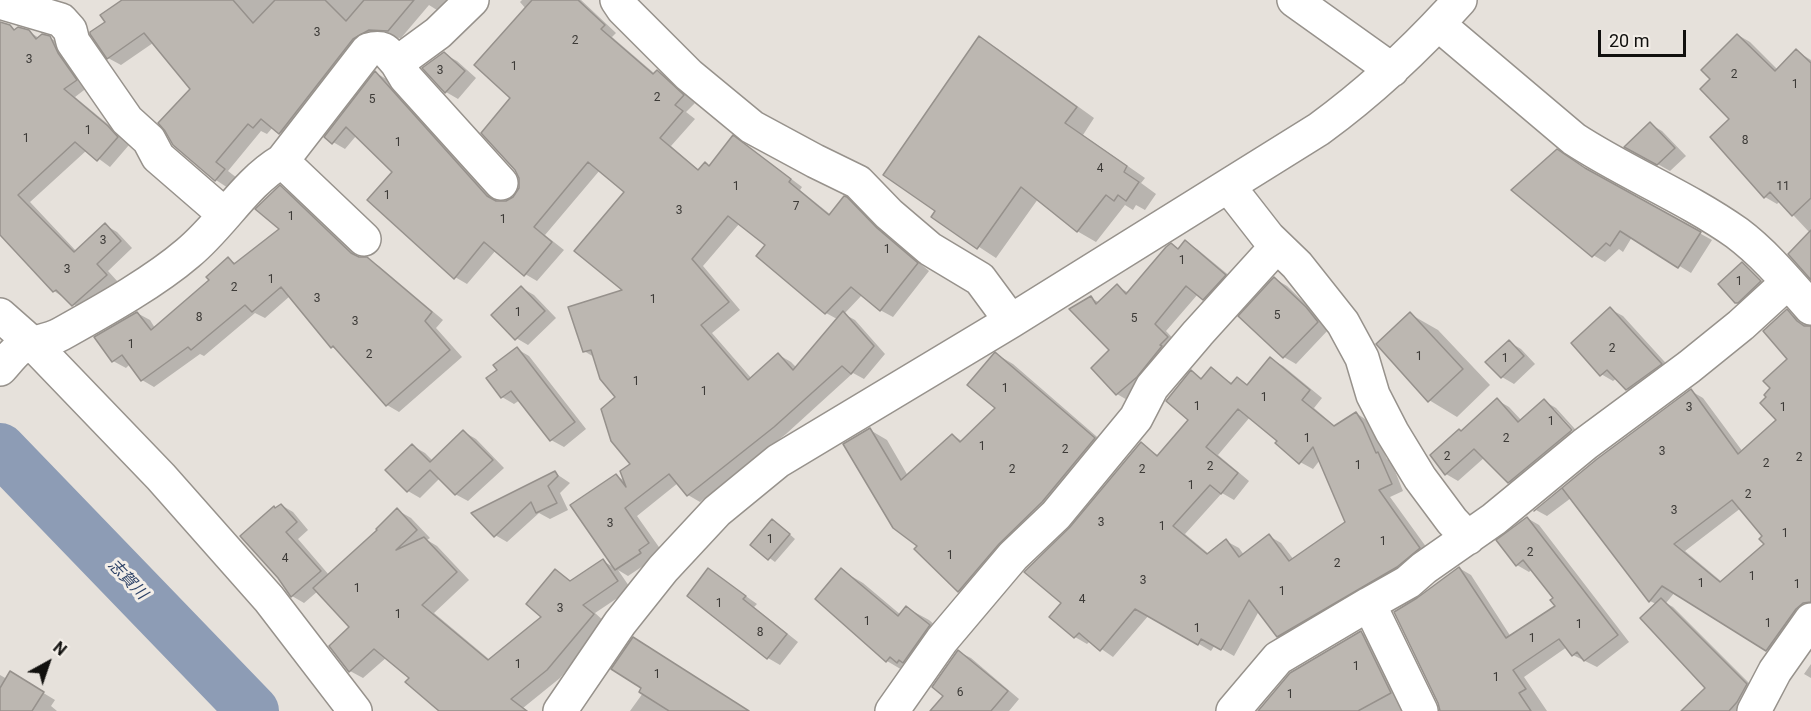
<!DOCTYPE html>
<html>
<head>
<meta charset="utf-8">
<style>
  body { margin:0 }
  #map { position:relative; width:1811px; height:711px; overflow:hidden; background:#e6e1db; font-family:Roboto,sans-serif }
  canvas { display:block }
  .north { position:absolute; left:18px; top:633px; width:60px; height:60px; -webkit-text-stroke:4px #f3eee8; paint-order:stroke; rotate:40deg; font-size:16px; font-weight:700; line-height:24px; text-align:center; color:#11100e }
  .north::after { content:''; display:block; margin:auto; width:21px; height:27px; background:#11100e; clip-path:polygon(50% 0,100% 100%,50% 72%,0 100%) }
  .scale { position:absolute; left:1598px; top:30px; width:88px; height:27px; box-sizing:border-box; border:3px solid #11100e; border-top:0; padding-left:8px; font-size:18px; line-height:21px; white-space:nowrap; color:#11100e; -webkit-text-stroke:4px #f3eee8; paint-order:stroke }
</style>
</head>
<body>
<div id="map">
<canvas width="1811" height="711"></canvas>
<div class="north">N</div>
<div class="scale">20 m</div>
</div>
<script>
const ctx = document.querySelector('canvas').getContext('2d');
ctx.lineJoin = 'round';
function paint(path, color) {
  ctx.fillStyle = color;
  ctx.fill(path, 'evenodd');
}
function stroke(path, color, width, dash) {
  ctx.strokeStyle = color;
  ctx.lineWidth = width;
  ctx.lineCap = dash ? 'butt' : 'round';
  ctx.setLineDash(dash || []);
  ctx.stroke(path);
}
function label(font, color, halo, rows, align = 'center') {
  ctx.font = font + ' Roboto,"Noto Sans JP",sans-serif';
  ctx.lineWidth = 6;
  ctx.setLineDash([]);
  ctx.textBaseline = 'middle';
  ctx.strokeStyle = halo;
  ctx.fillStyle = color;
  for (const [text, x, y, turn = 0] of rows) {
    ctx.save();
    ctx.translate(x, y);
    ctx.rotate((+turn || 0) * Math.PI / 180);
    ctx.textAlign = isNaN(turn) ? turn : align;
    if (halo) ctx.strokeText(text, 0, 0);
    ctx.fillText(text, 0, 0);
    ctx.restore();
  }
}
paint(new Path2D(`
  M124,0H462L448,17L429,5L401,38L383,37L293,140L273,127L267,134L261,131L228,171L237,178L228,188L216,180L192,89L153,43L121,65L108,58L107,23Z
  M522,0H581L616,33L612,37L655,74L657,71L669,78L695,103L686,112L695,119L671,146L700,171L710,167L745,144L802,187L800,190L831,215L844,198L859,206L889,237L929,271L893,317L880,310L862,295L844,314L855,320L885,354L864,379L853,373L786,434L700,502L688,495L678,483L637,516L661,550L650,558L652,560L628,576L618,570L631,589L595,613L606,623L560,678L523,708L528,711H442L411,677L387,657L363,678L350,671L351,628L318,591L304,603L292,596L276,509L281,505L293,512L308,530L298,539L329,575L379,530L397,510L411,518L430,538L427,540L437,546L469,580L434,613L490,660L544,617L556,571L572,582L603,561L615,568L616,476L626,481L632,464L617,397L594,357L584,351L625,291L626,192L600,170L545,235L564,250L537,281L525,274L496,250L467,284L455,277L394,172L356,136L345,149L333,142L376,73L388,80L498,202L506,203L514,198L520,189L512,98L526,9L520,2ZM739,224L767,245L826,313L837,319L797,368L791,362L779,355L752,379L712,333L740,310L703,266Z
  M6,25L16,31H28L39,38H50L63,45L88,87L75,97L121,135L129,145L110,167L87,150L30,202L77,252L105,225L117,232L132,248L108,271L118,282L85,312L54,291L0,234V31Z
  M1738,35L1750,42L1778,70L1796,51L1811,60V278L1810,233L1780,201L1777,204L1765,197L1712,79Z
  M980,38L998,49L1094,118L1083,135L1145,178L1141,183L1156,194L1145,210L1136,205L1133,210L1125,205L1096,242L1077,231L1038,199L996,258L933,217L937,211Z
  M444,54L457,61L476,78L458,99L446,92Z
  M1650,124L1662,131L1686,156L1670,171L1638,153Z
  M1594,175L1712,240L1691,273L1632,237L1623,252L1619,249L1605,262L1593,255Z
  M280,187L292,194L360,259H366L379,266L443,320L436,328L462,357L399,412L387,405L340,352L332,347L290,296L265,318L255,313L204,356L200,354L154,387L142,380L130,364L126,368L113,361L137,313L150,320L155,328L211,280L228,259L237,264L281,229Z
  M1185,242L1197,249L1237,282L1216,306L1198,294L1166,331L1179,345L1129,401L1117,394L1111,350L1091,298L1100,303L1117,286L1129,293L1172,245L1179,249Z
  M1743,264L1766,285L1742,305L1736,302Z
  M1275,279L1287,286L1318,316L1329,329L1296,364L1284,357L1240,316Z
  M522,288L534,295L556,318L528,345L516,338Z
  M1610,309L1623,316L1673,371L1639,396L1627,389L1617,378L1613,381L1601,374Z
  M1787,311L1811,327V610L1779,657L1675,592L1666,603L1673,607L1758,692L1746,711H1684L1707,688L1656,604L1650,601L1571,498L1547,516L1536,510L1597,460L1691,391L1703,398L1743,452L1778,420L1769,397L1789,359ZM1741,508L1765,537L1766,544L1722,582L1685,551Z
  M1410,314L1438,330L1490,385L1457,417L1429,400Z
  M1509,342L1521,349L1535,364L1514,384L1502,377Z
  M517,349L529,356L586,429L564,447L551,440L520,400L514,404L502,397L499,370Z
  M996,354L1013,364L1111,449L976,601L959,591L919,546L870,430L887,440L908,476L953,435L963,442L998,408Z
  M1271,359L1283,366L1322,398L1314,408L1336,427L1356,413L1368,421L1375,432L1387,459L1391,461L1403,491L1390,497L1432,555L1290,643L1278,636L1259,611L1234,656L1215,645L1211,651L1149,615L1113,657L1090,641L1087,644L1075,637L1063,603L1072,528L1141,444L1159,456L1190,420L1191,372L1203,379L1211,369L1233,384L1237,379L1248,386ZM1250,417L1279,441L1300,462L1313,469L1320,460L1347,522L1294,560L1281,543L1269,536L1244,555L1239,548L1226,541L1209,554L1185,534L1222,493L1234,500L1249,481L1218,455Z
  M1497,400L1509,407L1522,421L1544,401L1556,408L1583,438L1521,489L1509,482L1485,457L1458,481L1446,474L1432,455L1462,432ZM1550,409H1554L1578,435L1576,437Z
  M464,432L476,439L504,468L468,501L455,494L440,478L420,498L408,491L413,446L425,453L433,461Z
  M555,473L570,483L560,493L568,510L550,519L539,513L507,542L495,535Z
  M1527,518L1539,525L1629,642L1597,667L1573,655L1567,647L1524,677L1547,711H1441L1418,600L1459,568L1471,575L1511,637L1557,607L1555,598L1532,569L1529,572L1517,565Z
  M778,524L795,539L775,562L752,545Z
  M709,570L757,604L754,607L798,642L780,665L768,658L689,596Z
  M841,570L863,583L901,615L907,608L929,620L951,639L909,674L887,661Z
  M1361,632L1373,639L1403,711H1260Z
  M959,652L971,658L1019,699L1009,711H932L945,696Z
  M1811,664V678L1804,674Z
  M0,675L7,679L22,680L55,700L51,706L57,711H0Z
  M643,693L746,711H630Z`), '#0003');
stroke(new Path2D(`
  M0,449L253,711`), '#8d9cb5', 52);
const building = new Path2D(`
  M122,0H233L253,23L275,0H325L346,21L364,0H414L388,31L369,30L353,39L279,134L261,119L253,128L248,124L216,162L225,169L215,181L173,145L165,131L158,123L190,89L144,33L107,59L90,34V32L105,22L100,15Z
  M532,0H578L605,25L601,29L653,74L657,70L684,95L675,105L683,111L660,138L698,170L705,162L709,166L733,135L791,179L789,182L829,215L844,196L847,197L877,228L918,263L880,311L851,287L825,314L756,256L765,245L728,216L692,259L729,302L701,325L748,380L778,353L793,370L843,311L874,346L851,374L842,366L774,427L687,496L669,474L625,508L649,543L639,550L641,553L615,570L570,505L616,474L626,487L620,471L630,464L611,441L601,409L615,397L600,379L591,350L583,352L568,307L622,290L574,251L624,192L588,162L534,227L552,242L524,276L484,242L454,279L367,200L392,172L346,127L332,144L324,137L375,71L487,196L496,201H506L513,197L519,188V178L515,170L481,133L510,98L474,65Z
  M0,22L10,25L14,30L18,27L29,30L36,39L42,34L50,36L58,53L77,80L64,89L108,126L118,137L97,161L75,142L18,195L74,252L105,223L121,241L97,264L107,275L72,306L56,290L53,292L0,235Z
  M1737,34L1775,71L1796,49L1811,63V198L1792,216L1770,192L1764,198L1710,137L1729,119L1700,89L1710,79L1701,70Z
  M979,36L1077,107L1065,123L1127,166L1124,172L1139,182L1126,201L1118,195L1114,201L1106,195L1077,232L1021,187L977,249L931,217L935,211L883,175Z
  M444,52L465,71L445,93L422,68Z
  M1650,122L1675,148L1657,165L1624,147Z
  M1557,149L1585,168L1701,232L1678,268L1620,231L1610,246L1606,243L1592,257L1511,190Z
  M280,185L351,253L359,257H367L432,312L425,321L450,350L386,406L333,346L331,348L281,287L252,312L245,305L191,350L188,347L141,381L122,355L112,362L94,337L137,312L151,330L209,280L206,277L228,257L234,264L279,229L255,209Z
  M1811,230V280L1788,254Z
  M1185,240L1226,275L1203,300L1186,286L1155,324L1168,337L1160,345L1162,346L1137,377L1116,395L1091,368L1109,350L1069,309L1091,296L1096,304L1117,284L1126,294L1166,247L1171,243L1178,249Z
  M1742,262L1761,281L1738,303H1735L1718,284Z
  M1274,277L1306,307L1318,322L1283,358L1238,316Z
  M521,286L545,311L515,340L491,315Z
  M1610,307L1662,364L1626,390L1607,370L1600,376L1571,343Z
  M1787,309L1797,321L1804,326H1811V602L1803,603L1796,609L1766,651L1662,586L1649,602L1562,488L1534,511L1597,459L1691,389L1738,454L1776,420L1760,403L1766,397L1764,395L1770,388L1763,381L1787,359L1763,331ZM1732,500L1762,536L1759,539L1764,544L1720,582L1674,544Z
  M1410,312L1463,369L1428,402L1376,344Z
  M1509,340L1524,356L1501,378L1485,362Z
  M517,347L575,422L550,441L511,391L501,398L486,378L497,370L493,365Z
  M995,352L1095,438L1042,502L999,544L958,592L914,549L917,546L893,528L843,444L870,428L901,480L952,434L960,442L995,408L967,385Z
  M1270,357L1310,390L1302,400L1334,426L1356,412L1363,423L1376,453L1378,452L1392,484L1379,490L1420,548L1397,567L1277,637L1249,600L1221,650L1201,639L1198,645L1135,609L1100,651L1079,633L1074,638L1049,617L1061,603L1024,572L1070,527L1141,442L1157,456L1188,420L1166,401L1191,370L1201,379L1211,367L1231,384L1237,377L1247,385ZM1238,409L1277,441L1275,443L1299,464L1313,447L1345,522L1289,561L1269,534L1239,557L1226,539L1207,554L1173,526L1210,485L1221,494L1238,473L1206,447Z
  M1497,398L1518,422L1544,399L1572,430L1508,483L1474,449L1445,475L1430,455L1459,429L1461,431Z
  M463,430L493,460L455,495L430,470L407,492L385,470L412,444L430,462Z
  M555,471L558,476L548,486L557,503L536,513L531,502L494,537L471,513Z
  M281,504L297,522L286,532L321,571L291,597L278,578L240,536L274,506L275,508Z
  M397,508L417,530L396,550L424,537L457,572L422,605L488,660L541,617L526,604L555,569L570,581L603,559L618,581L583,605L594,614L547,670L511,699L527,711H439L405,682L409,678L374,649L349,672L329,646L349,627L313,588L377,530L376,529Z
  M1527,517L1618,635L1584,661L1577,652L1572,656L1559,639L1513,670L1526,689L1519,693L1531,711H1440L1438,703L1394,612L1417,598L1459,567L1506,638L1555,606L1550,600L1553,598L1523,560L1516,566L1496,540Z
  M772,519L790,534L768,560L750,545Z
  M708,568L746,596L743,599L787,634L767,659L687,596Z
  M841,568L898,616L906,606L930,625L903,663L899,660L897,663L890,657L886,662L815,599Z
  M1661,598L1747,684L1737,702L1729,711H1681L1705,688L1640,618Z
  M1361,631L1391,693L1358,711H1258L1290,673Z
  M633,637L749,711H669L639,692L641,688L611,669Z
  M958,650L1008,691L991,711H930L943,696L932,687Z
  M10,671L44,692L32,711H0V688Z`);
paint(building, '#bcb7b1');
stroke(building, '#96918c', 1.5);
const minor = new Path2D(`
  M617,0L623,9L689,75L752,127L815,161L858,182L889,214L930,249L980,279L1011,321
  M1294,0L1392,70
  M0,2L61,20L70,30L73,42L127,120L149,140L158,157L225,215
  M1438,24L1574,139C1626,173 1686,197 1737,233C1765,254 1788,282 1811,308
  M397,63L406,78L501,183
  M282,161L364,239
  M1229,187L1268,237L1297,265L1343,323L1362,358L1373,395L1392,432L1420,478L1452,521L1468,538
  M0,315L34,345L161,477L269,599L355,711
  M0,369C6,363 12,354 19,349C27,343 49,341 61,334C102,311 153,283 188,253C222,225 245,183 282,161L368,50C385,45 387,52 397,63L438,33L472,0
  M560,711L620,623L663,569L717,511L778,461L1011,321L1319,129C1371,91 1417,48 1460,0
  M892,711L942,640L1013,556L1056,515L1136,418L1152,387L1198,333L1276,247
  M1233,711L1278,658L1369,604
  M1421,711L1369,604L1408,582L1424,568L1494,519L1585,444L1689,367L1741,325L1788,282
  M1754,711L1775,671L1811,620`);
stroke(minor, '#97928c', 36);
stroke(minor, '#fff', 33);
label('12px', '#3c3a37', null, [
  ["3",317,33],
  ["2",575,41],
  ["3",29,60],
  ["1",514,67],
  ["3",440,71],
  ["2",1734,75],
  ["1",1795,85],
  ["2",657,98],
  ["5",372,100],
  ["1",88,131],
  ["1",26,139],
  ["8",1745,141],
  ["1",398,143],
  ["4",1100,169],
  ["1",736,187],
  ["11",1783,187],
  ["1",387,196],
  ["7",796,207],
  ["3",679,211],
  ["1",291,217],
  ["1",503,220],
  ["3",103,241],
  ["1",887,250],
  ["1",1182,261],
  ["3",67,270],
  ["1",271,280],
  ["1",1739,282],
  ["2",234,288],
  ["3",317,299],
  ["1",653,300],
  ["1",518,313],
  ["5",1277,316],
  ["8",199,318],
  ["5",1134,319],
  ["3",355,322],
  ["1",131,345],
  ["2",1612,349],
  ["2",369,355],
  ["1",1419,357],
  ["1",1505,359],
  ["1",636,382],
  ["1",1005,389],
  ["1",704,392],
  ["1",1264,398],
  ["1",1197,407],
  ["3",1689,408],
  ["1",1783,408],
  ["1",1551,422],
  ["1",1307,439],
  ["2",1506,439],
  ["1",982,447],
  ["2",1065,450],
  ["3",1662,452],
  ["2",1447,457],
  ["2",1799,458],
  ["2",1766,464],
  ["1",1358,466],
  ["2",1210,467],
  ["2",1012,470],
  ["2",1142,470],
  ["1",1191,486],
  ["2",1748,495],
  ["3",1674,511],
  ["3",1101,523],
  ["3",610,524],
  ["1",1162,527],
  ["1",1785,534],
  ["1",770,540],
  ["1",1383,542],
  ["2",1530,553],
  ["1",950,556],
  ["4",285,559],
  ["2",1337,564],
  ["1",1752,577],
  ["3",1143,581],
  ["1",1701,584],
  ["1",1797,585],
  ["1",357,589],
  ["1",1282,592],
  ["4",1082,600],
  ["1",719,604],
  ["3",560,609],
  ["1",398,615],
  ["1",867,622],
  ["1",1768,624],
  ["1",1579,625],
  ["1",1197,629],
  ["8",760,633],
  ["1",1532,639],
  ["1",518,665],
  ["1",1356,667],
  ["1",657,675],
  ["1",1496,678],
  ["6",960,693],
  ["1",1290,695]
]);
label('italic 16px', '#2b4066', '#f3eee8', [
  ["志賀川",127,580,46]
]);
</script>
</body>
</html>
